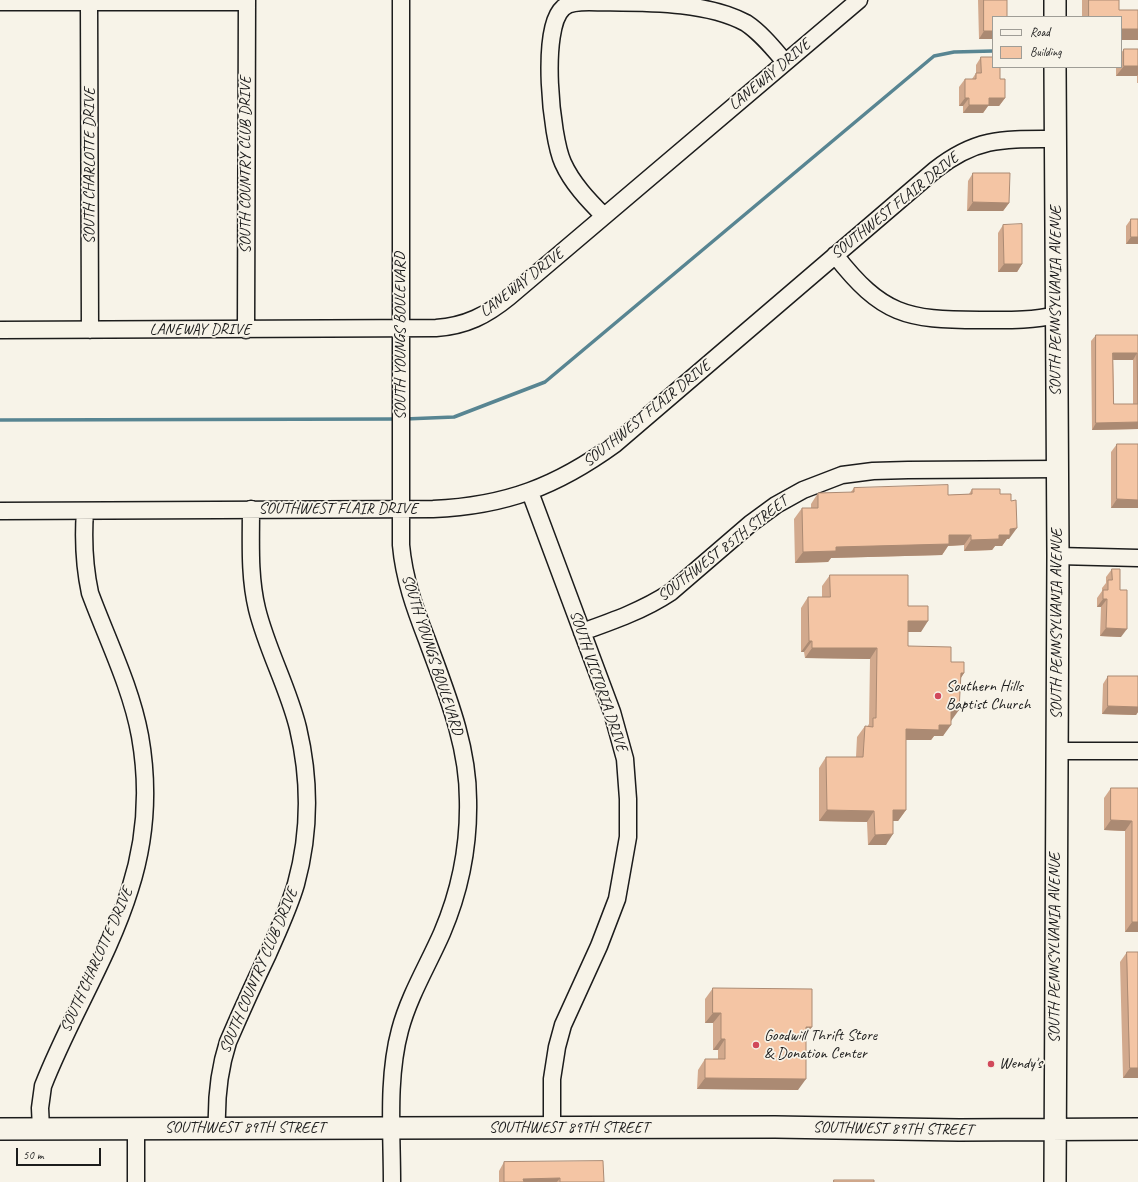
<!DOCTYPE html>
<html>
<head>
<meta charset="utf-8">
<style>
  body { margin:0 }
  #map { position:relative; width:1138px; height:1182px; overflow:hidden; background:#f7f3e8; font-family:Caveat,sans-serif }
  canvas { display:block }
  .legend { position:absolute; left:992px; top:16px; width:130px; height:52px; box-sizing:border-box; background:#f7f3e8; border:1px solid #9f9d96; margin:0; padding:5px 7px; list-style:none; font-size:12px; color:#1c1c1c }
  .legend li { display:flex; align-items:center; gap:8px; height:20px }
  .legend b { width:20px; border:1px solid #9f9d96 }
  .scale { position:absolute; left:16px; top:1148px; width:85px; height:18px; box-sizing:border-box; border:2px solid #1c1c1c; border-top:0; padding-left:5px; font-size:12px; line-height:14px; white-space:nowrap; color:#1c1c1c; -webkit-text-stroke:3px #f7f3e8; paint-order:stroke }
</style>
</head>
<body>
<div id="map">
<canvas width="1138" height="1182"></canvas>
<ul class="legend">
<li><b style="height:5px;background:#f7f3e8"></b>Road</li>
<li><b style="height:11px;background:#f4c5a4"></b>Building</li>
</ul>
<div class="scale">50 m</div>
</div>
<script>
const ctx = document.querySelector('canvas').getContext('2d');
ctx.lineJoin = 'round';
function stroke(path, color, width, dash) {
  ctx.strokeStyle = color;
  ctx.lineWidth = width;
  ctx.lineCap = dash ? 'butt' : 'round';
  ctx.setLineDash(dash || []);
  ctx.stroke(path);
}
function paint(path, color) {
  ctx.fillStyle = color;
  ctx.fill(path, 'evenodd');
}
function label(font, color, halo, rows, align = 'center') {
  ctx.font = font + ' Caveat,sans-serif';
  ctx.lineWidth = 3.5;
  ctx.setLineDash([]);
  ctx.textBaseline = 'middle';
  ctx.strokeStyle = halo;
  ctx.fillStyle = color;
  for (const [text, x, y, turn = 0] of rows) {
    ctx.save();
    ctx.translate(x, y);
    ctx.rotate((+turn || 0) * Math.PI / 180);
    ctx.textAlign = isNaN(turn) ? turn : align;
    if (halo) ctx.strokeText(text, 0, 0);
    ctx.fillText(text, 0, 0);
    ctx.restore();
  }
}
stroke(new Path2D(`
  M405,419L454,417L545,382L934,56L954,52L993,51
  M0,420L397,419`), '#588592', 3.5);
const minor = new Path2D(`
  M0,2H247
  M89,2L90,330
  M604,216C588,200 572,183 563,163C551,137 540,28 563,8C569,2 580,2 589,2C640,3 703,0 746,23C761,33 773,48 785,62
  M835,255C882,315 906,320 980,320C1006,320 1031,321 1056,315
  M0,330L436,328C466,326 487,315 509,297L859,0
  M246,330L247,0
  M530,492L612,712L625,759L628,799V837L617,899L599,946L563,1025L557,1047L552,1079V1128
  M0,511L433,509C506,506 557,486 615,444L935,170C977,137 1004,139 1055,139
  M1058,556L1138,558
  M582,632C613,621 644,610 671,592L750,524L776,505L803,490L842,475L873,471L908,470L1058,469
  M1057,751H1138
  M136,1128V1182
  M217,1128C216,1098 219,1070 228,1042C241,1012 254,983 268,954C278,931 289,908 296,884C310,833 310,779 298,728C288,687 267,650 257,609C249,576 251,542 251,509
  M41,1129L40,1108L43,1086C69,1019 109,957 130,889C146,839 149,787 140,736C131,687 107,639 90,593C84,565 83,539 85,511
  M392,1182C392,1133 387,1078 400,1030C409,996 428,965 442,933C460,891 469,846 468,800C468,744 446,692 427,640C415,609 404,579 401,545V0`);
const major = new Path2D(`
  M1055,17V0
  M1055,67L1058,556L1055,1182
  M0,1129L775,1127L959,1130L1138,1129`);
stroke(minor, '#1c1c1c', 19);
stroke(major, '#1c1c1c', 24);
stroke(minor, '#f7f3e8', 16);
stroke(major, '#f7f3e8', 21);
paint(new Path2D(`
  M978,0H1007L993,17V39H979Z
  M1082,0H1119V10L1138,40H1121V17H1082Z
  M1124,49H1138V83H1137V76H1116V67H1121V53Z
  M981,57L1000,79L1005,98L999,106H988L983,113H963V106H959V87L965,79H972L976,73V65Z
  M973,173L1009,203L1003,211H967L968,181Z
  M1131,219L1138,244H1126V226Z
  M1003,225L1022,264L1017,272H998V233Z
  M1096,335H1138V429L1092,430L1091,341ZM1113,360H1133V404H1114Z
  M1117,444H1138V508H1111V452Z
  M854,488L948,495L969,494L972,489L1000,494L1009,539H1007L1002,546H995L992,550L964,551V545L948,546L942,555L831,558L828,562L795,563L794,519L802,508H811V504L818,493H850Z
  M1112,569L1120,590L1121,637L1100,636L1101,607H1097V598L1102,591V588L1106,583V577Z
  M830,575L908,606L921,632H908V646L951,662L964,673L960,679L951,721L943,736H934L931,740H906V810L898,821H893L886,845H868L867,822L819,821V768L826,757H856L857,737L865,726L867,727L869,724L870,659L805,658L804,652H801V608L808,597H822V586Z
  M1108,676H1138V712L1136,715L1102,714L1103,684Z
  M1111,788H1138V932H1125V831L1104,830V798Z
  M1127,952L1138,1078H1123L1120,962Z
  M713,988L806,1035L798,1090L697,1089L698,1070L705,1059H718V1050H713V1023H705V999Z
  M504,1162L604,1182H499V1171Z`), '#d2a98d');
paint(new Path2D(`
  M1121,29H1138V40H1121Z
  M984,31H993V39H979Z
  M1124,66H1138V75L1137,76H1116Z
  M965,98H969L963,106H959Z
  M989,98H1005L999,106H988L983,113H963L969,105Z
  M973,202L1009,203L1003,211H967Z
  M1131,237H1138V244H1126Z
  M1004,264H1022L1017,272H998Z
  M1113,353H1137L1133,360H1108Z
  M1138,422V429L1092,430L1096,423Z
  M1117,499L1138,500V508H1111Z
  M1017,528L1009,539H1007L1002,546H995L992,550L964,551L971,540L999,535L1010,529Z
  M949,535H971L964,545L948,546L942,555L831,558L828,562L795,563L803,552L836,547Z
  M1103,599H1107L1101,607H1097Z
  M908,621H928L921,632H900Z
  M1106,628L1127,629L1121,637L1100,636Z
  M809,641H812L804,652H801Z
  M812,648H877L870,659L805,658Z
  M961,673H964L957,684Z
  M1108,706L1138,707V712L1136,715L1102,714Z
  M951,710H959L951,721L944,720Z
  M939,725H951L943,736H934L931,740H898L906,729Z
  M827,810L874,811L867,822L819,821Z
  M893,810H906L898,821H886Z
  M1111,820L1132,821L1125,831L1104,830Z
  M893,834L886,845H868L875,835Z
  M1132,922H1138V932H1125Z
  M713,1013H721L713,1023H705Z
  M806,1027H812L804,1037Z
  M721,1039H725L718,1050H713Z
  M1130,1068H1138V1078H1123Z
  M705,1078L806,1079L798,1090L697,1089Z
  M560,1178L557,1182H521L523,1179Z`), '#ab8a73');
const building = new Path2D(`
  M984,0H1007V17H993V31H984Z
  M1089,0H1119V10H1138V29H1121V17H1089Z
  M1124,49H1138V66H1124Z
  M981,57H993V67H1000V79H1005V98H989V105H969V98H965V79H976V73H981Z
  M973,173H1010L1009,203L973,202Z
  M1131,219H1138V237H1131Z
  M1022,224V264H1004L1003,225Z
  M1096,335H1138V422L1096,423ZM1113,353H1137L1138,404H1114Z
  M1117,444H1138V500L1117,499Z
  M948,485V495L972,494V489H1000V494H1011V501L1016,500L1017,528L1010,529V535H999V539L971,540V535H949V544L836,547V551L803,552L802,508H818V493L854,492V488Z
  M1112,569H1120V590H1127V629L1106,628L1107,599H1103V590H1108V580H1112Z
  M830,575H908V606H928V621H908V646L951,647V662H964V673H961L959,710H951V725H939V730L906,729V810H893V834L875,835L874,811L827,810L826,757H863L865,726L873,727V718H876L877,648H812V641H809L808,597H830Z
  M1108,676H1138V707L1108,706Z
  M1111,788H1138V922H1132V821L1111,820Z
  M1127,952H1138V1068H1130Z
  M713,988L812,989V1027H806V1079L705,1078V1059H725V1039H721V1013H713Z
  M603,1161L604,1182H560V1178L523,1179L524,1182H504V1162Z
  M834,1180H874V1182H834Z`);
paint(building, '#f4c5a4');
stroke(building, '#ab8a73', 1);
for (const [x, y, r, color] of [
  [938,696,4,"#d1495b"],
  [756,1045,4,"#d1495b"],
  [991,1064,4,"#d1495b"]
]) {
  const dot = new Path2D();
  dot.arc(x, y, r, 0, 2 * Math.PI);
  ctx.fillStyle = color;
  ctx.fill(dot);
  stroke(dot, '#f7f3e8', 1.5);
}
label('16px', '#1c1c1c', '#f7f3e8', [
  ["LANEWAY DRIVE",770,75,-40],
  ["SOUTH COUNTRY CLUB DRIVE",246,165,-90],
  ["SOUTH CHARLOTTE DRIVE",90,166,-90],
  ["SOUTHWEST FLAIR DRIVE",895,206,-39],
  ["LANEWAY DRIVE",522,283,-38],
  ["SOUTH PENNSYLVANIA AVENUE",1056,301,-90],
  ["LANEWAY DRIVE",200,330],
  ["SOUTH YOUNGS BOULEVARD",401,336,-90],
  ["SOUTHWEST FLAIR DRIVE",647,414,-39],
  ["SOUTHWEST FLAIR DRIVE",338,509],
  ["SOUTHWEST 85TH STREET",723,549,-38],
  ["SOUTH PENNSYLVANIA AVENUE",1057,624,-90],
  ["SOUTH YOUNGS BOULEVARD",432,655,72],
  ["SOUTH VICTORIA DRIVE",598,681,71],
  ["SOUTH PENNSYLVANIA AVENUE",1055,948,-90],
  ["SOUTH CHARLOTTE DRIVE",97,960,-66],
  ["SOUTH COUNTRY CLUB DRIVE",259,971,-67],
  ["SOUTHWEST 89TH STREET",245,1128],
  ["SOUTHWEST 89TH STREET",569,1128],
  ["SOUTHWEST 89TH STREET",893,1129,1]
]);
label('16px', '#1c1c1c', '#f7f3e8', [
  ["Southern Hills",946,687],
  ["Baptist Church",946,705],
  ["Goodwill Thrift Store",764,1036],
  ["& Donation Center",764,1054],
  ["Wendy's",999,1064]
], 'left');
</script>
</body>
</html>
